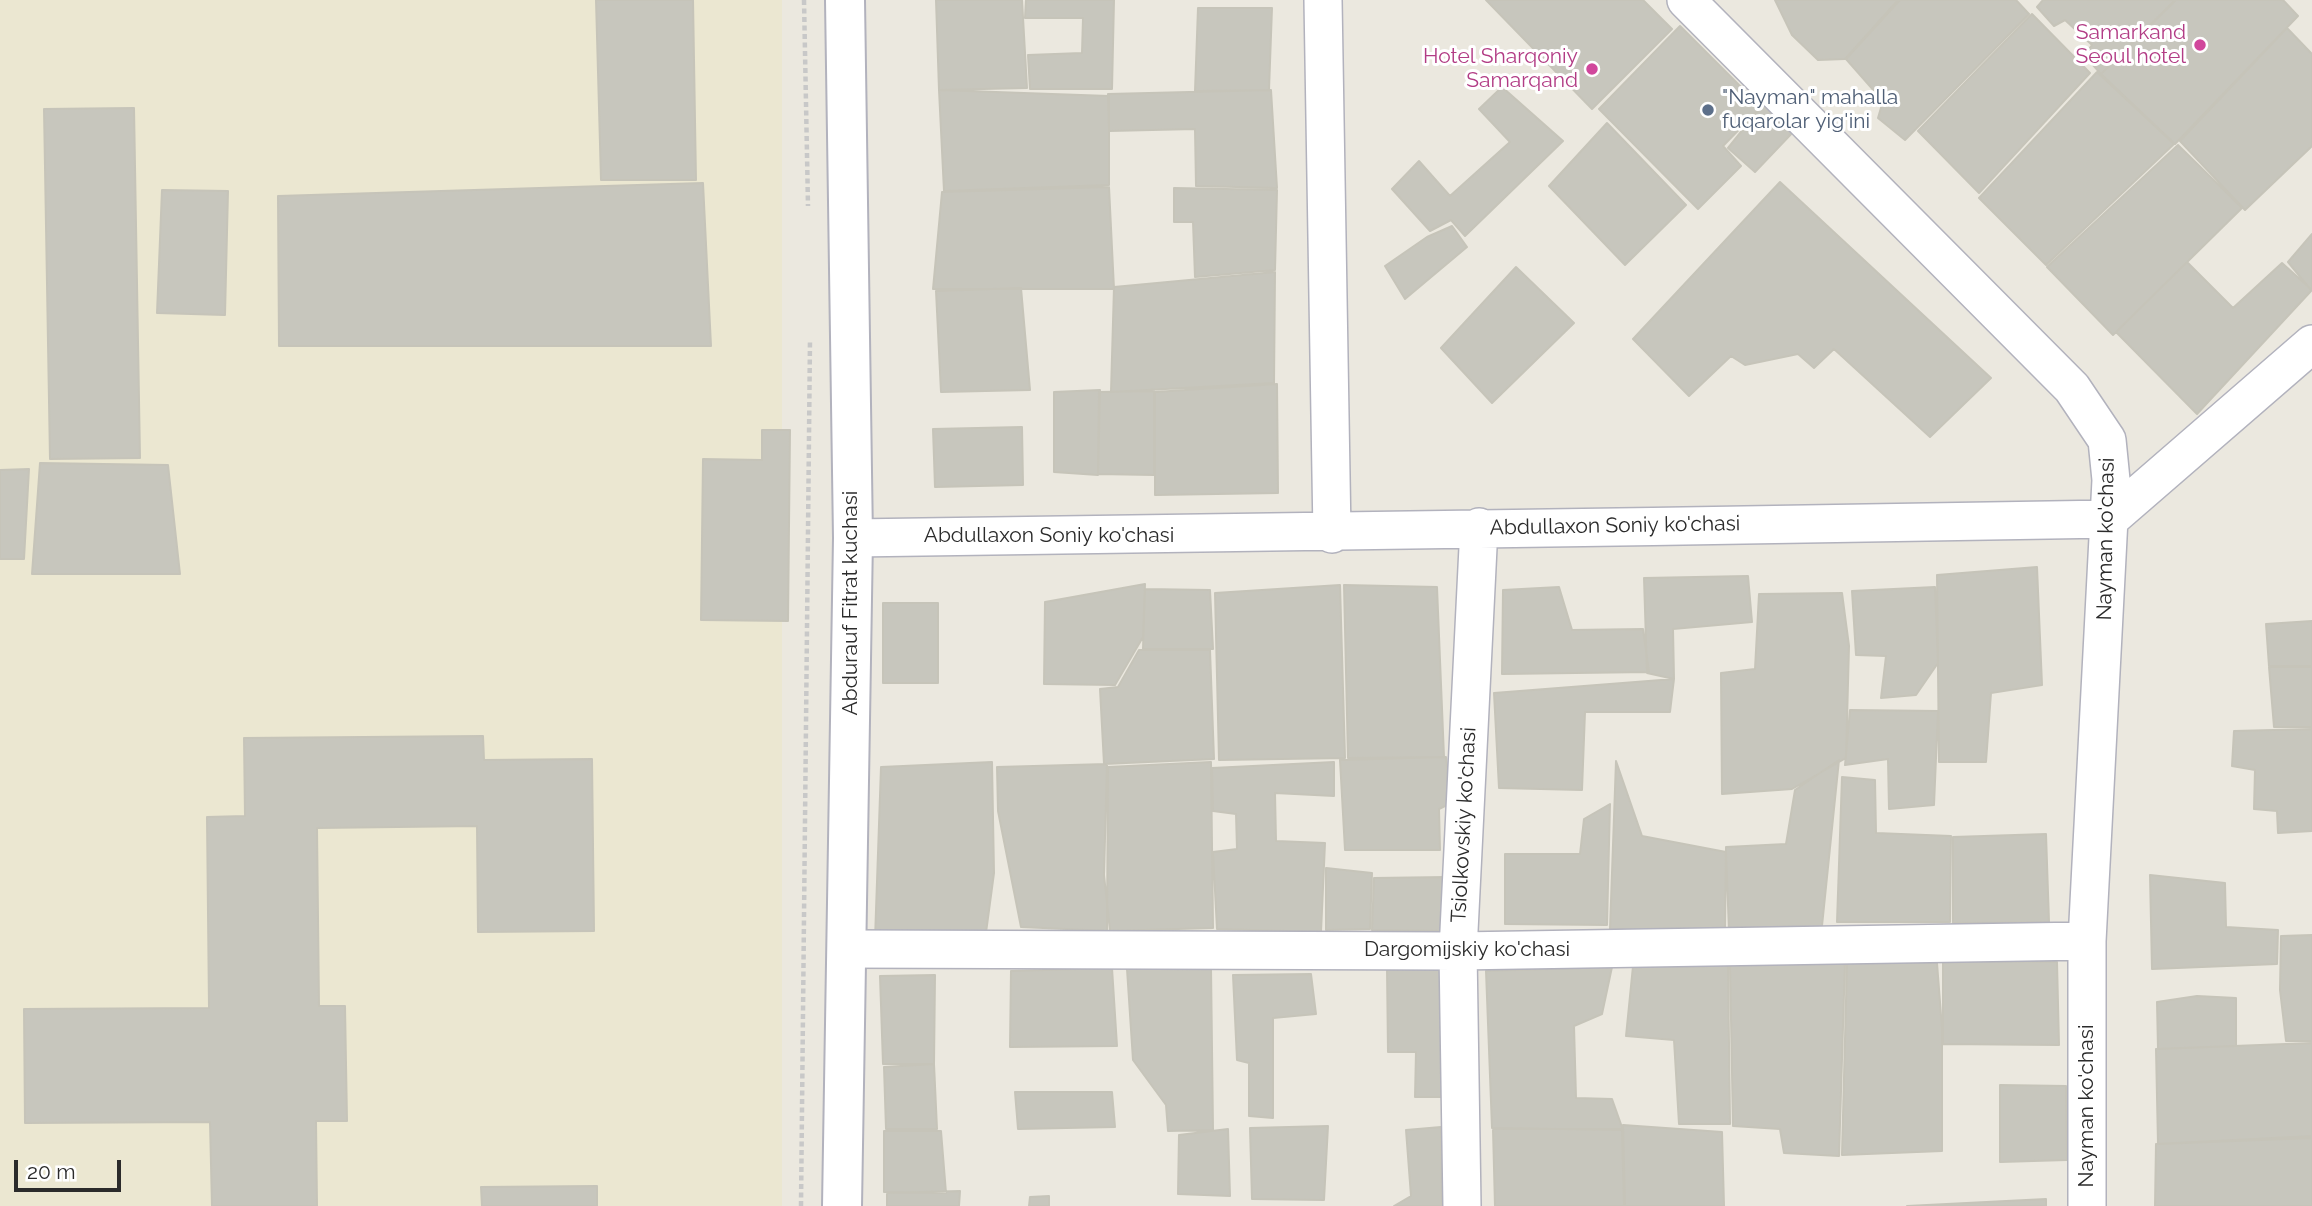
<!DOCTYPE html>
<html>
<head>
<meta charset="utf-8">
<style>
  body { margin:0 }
  #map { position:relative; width:2312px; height:1206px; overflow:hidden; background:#ebe8df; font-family:Raleway,sans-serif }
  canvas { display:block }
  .scale { position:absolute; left:14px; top:1160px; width:107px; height:32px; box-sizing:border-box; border:4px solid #2b2b2b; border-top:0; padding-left:9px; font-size:21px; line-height:24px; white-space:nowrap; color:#2b2b2b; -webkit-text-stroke:5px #fff; paint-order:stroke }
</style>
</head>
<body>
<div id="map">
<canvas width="2312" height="1206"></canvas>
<div class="scale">20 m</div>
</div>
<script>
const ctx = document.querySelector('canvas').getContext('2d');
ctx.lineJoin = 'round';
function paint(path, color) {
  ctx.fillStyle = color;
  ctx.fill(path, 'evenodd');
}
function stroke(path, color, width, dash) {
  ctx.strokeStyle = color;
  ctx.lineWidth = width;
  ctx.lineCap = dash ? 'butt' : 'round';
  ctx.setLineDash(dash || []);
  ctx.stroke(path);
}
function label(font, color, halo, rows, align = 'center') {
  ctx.font = font + ' Raleway,sans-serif';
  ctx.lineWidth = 6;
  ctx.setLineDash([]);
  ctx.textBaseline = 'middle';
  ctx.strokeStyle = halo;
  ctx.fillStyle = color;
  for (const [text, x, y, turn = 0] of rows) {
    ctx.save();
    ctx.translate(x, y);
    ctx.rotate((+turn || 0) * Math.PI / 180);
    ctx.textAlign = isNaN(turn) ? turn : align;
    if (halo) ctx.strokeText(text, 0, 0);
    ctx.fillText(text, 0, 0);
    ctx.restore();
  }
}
paint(new Path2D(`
  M0,0H782V1206H0Z`), '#ebe7d1');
const building = new Path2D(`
  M596,0H693L696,180H601Z
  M936,0H1022L1027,88L939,90Z
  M1026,0H1114L1112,89H1030L1028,55L1082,53L1083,18H1025Z
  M1486,0H1643L1672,29L1592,109Z
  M1775,0H1898L1845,59L1818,60L1792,35Z
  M1900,0H2016L2029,14L1905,140L1878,118L1883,101L1846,59Z
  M2043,0H2175L2101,74L2084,55L2092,45L2065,20L2054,26L2037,7Z
  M2176,0H2283L2298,16L2175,144L2101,74Z
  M1198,8H1272L1269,90L1195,91Z
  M2032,14L2090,73L1979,193L1918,131Z
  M1680,26L1761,107L1723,146L1741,166L1698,209L1599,109Z
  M2287,28L2312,54V146L2245,210L2180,141Z
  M2097,72L2174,144L2046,265L1979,198Z
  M1502,87L1563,141L1465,236L1451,220L1430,231L1392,189L1419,161L1450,196L1510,142L1479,109Z
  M939,90L1109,96V185L944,191Z
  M1271,90L1277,188L1196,186L1195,129L1109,131L1108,94Z
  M1769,104L1795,130L1755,172L1728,148L1761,107Z
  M134,108L140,458L50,459L44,109Z
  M1607,123L1686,205L1625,265L1549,186Z
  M2178,145L2242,208L2113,335L2047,267Z
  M1780,182L1991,378L1930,437L1834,349L1814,368L1798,354L1745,365L1731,356L1689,396L1633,339Z
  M703,183L711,346H279L278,196Z
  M1109,187L1114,289H933L942,192Z
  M1174,188L1277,190L1275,270L1195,277L1193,222H1174Z
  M162,190L228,191L225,315L157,313Z
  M1452,226L1467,247L1405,299L1385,266L1427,237Z
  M2312,234V289L2311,290L2288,262Z
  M2187,262L2233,308L2282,263L2312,290L2197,414L2116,332Z
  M1516,267L1574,323L1492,403L1441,348Z
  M1275,272L1274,383L1111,392L1114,287Z
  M1021,288L1030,390L941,392L936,291Z
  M1277,384L1278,493L1155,495V392Z
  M1100,390L1098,475L1054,472V392Z
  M1154,391V475L1098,474L1099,392Z
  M1022,427L1023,485L935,487L933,429Z
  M762,430H790L788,621L701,620L703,459L762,460Z
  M40,463L168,465L180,574H32Z
  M29,469L24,559H0V470Z
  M2037,567L2042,685L1991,693L1986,762H1939L1937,575Z
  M1748,576L1752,622L1673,629L1674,679L1647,673L1644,578Z
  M1145,584L1143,637L1115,685L1044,684L1045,602Z
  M1340,585L1345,758L1219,760L1215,593Z
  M1344,585L1437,587L1444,757L1348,758Z
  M1559,587L1572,630L1643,629L1649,672L1502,674L1503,590Z
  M1935,587L1938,663L1916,695L1881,698L1886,656L1856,655L1852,591Z
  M1145,589L1210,590L1213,649H1143Z
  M1842,593L1849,646L1846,758L1792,789L1722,794L1721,673L1755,669L1759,594Z
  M883,603H938V683H883Z
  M2312,621V666H2269L2266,624Z
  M1139,650H1210L1214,759L1104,764L1100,689L1118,687Z
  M2269,667H2312V727H2274Z
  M1674,679L1670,712H1585L1582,790L1499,788L1494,693Z
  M1850,710L1938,711L1934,805L1889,809L1888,759L1845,765Z
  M2312,729V831L2278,833L2277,811L2254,809L2255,770L2232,766L2234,731Z
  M483,736L484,760L592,759L594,931L478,932L477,826L317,828L319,1006H345L347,1121H316L317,1206H212L210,1122L25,1123L24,1009L209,1008L207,817L245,816L244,738Z
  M1446,757L1451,803L1439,809L1440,850H1345L1340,760Z
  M1839,760L1822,926L1725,928L1726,847L1786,844L1795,790Z
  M1616,761L1642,836L1726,852L1729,931L1610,929Z
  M992,762L994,873L985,940L875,939L881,767Z
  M1211,762L1213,928L1107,931L1108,767Z
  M1334,762V796L1275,793L1276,841L1325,843L1321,932L1217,929L1213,852L1237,849L1236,814L1213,811L1212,768Z
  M1107,764L1104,875L1110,931L1021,927L998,811L997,767Z
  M1842,777L1875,780L1876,833L1951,836L1950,922H1837Z
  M1610,804L1607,925L1505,924V854H1580L1584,819Z
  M2046,834L2049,922L1953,923V837Z
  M1326,868L1372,873L1370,929L1326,930Z
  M2150,875L2225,883L2226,927L2278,930L2277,964L2152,969Z
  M1447,877L1445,931L1372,930L1374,878Z
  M2312,935V1041H2286L2280,990L2281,936Z
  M1943,961L2057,962L2059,1045L1943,1044Z
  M1845,962L1839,1156L1784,1153L1780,1129L1733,1126L1730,965Z
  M1847,962L1937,963L1942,1028V1151L1842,1155Z
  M1728,964L1730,1124H1679L1674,1040L1626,1036L1633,966Z
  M1211,967L1213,1130L1168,1131L1166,1105L1133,1060L1127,969Z
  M1612,967L1602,1014L1574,1026L1576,1098L1612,1099L1623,1130L1492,1128L1486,971Z
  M1112,968L1117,1046L1010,1047L1011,971Z
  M1387,968H1443L1442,1097H1415L1416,1052H1388Z
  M1311,974L1316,1014L1273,1018V1118L1249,1116V1063L1237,1060L1233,975Z
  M935,975L934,1064H883L880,976Z
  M2197,996L2236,998V1046L2158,1049L2157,1002Z
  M2312,1043V1138L2158,1144L2156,1049Z
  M934,1064L937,1129H886L884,1067Z
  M2000,1085L2066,1086L2067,1160L2000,1162Z
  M1015,1092H1112L1115,1127L1018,1129Z
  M1623,1125L1722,1132L1724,1206H1625Z
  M1328,1126L1324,1200L1252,1199L1250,1128Z
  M1441,1127L1442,1206H1394L1411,1196L1406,1130Z
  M1228,1129L1230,1196L1178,1194L1179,1135Z
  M1493,1129H1622L1624,1206H1495Z
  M884,1131H941L946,1193L884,1192Z
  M2312,1136V1206H2155L2156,1144Z
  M597,1186V1206H482L481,1187Z
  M960,1191L959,1206H887V1193Z
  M1049,1196V1206H1029L1030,1197Z
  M2046,1199V1206H1907Z`);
paint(building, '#c7c6bd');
stroke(building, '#c6c4b9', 2);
const minor = new Path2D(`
  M1323,0L1332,534
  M1686,0L2072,388L2107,440L2111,480L2087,941V1206
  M853,538C1272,535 1691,525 2110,519L2312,344
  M847,949L1458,951L2087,941
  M1462,1206L1458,951L1479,527`);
const tertiary = new Path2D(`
  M842,1206L853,538L845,0`);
stroke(minor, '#b2b2bd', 40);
stroke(tertiary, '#b2b2bd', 42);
stroke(new Path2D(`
  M804,0L808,206
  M801,1206L810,340`), '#c8c8c8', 4.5, [5, 3.5]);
stroke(minor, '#fff', 37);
stroke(tertiary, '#fff', 38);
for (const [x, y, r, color] of [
  [2200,45,7,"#d1479c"],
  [1592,69,7,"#d1479c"],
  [1708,110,7,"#5c6f8a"]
]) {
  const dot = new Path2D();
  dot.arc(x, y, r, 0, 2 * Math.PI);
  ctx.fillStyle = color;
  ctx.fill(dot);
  stroke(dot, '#fff', 2.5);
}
label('21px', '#b23c85', '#fff', [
  ["Samarkand",2186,33],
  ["Seoul hotel",2186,57],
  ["Hotel Sharqoniy",1578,57],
  ["Samarqand",1578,81]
], 'right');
label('21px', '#4e5e75', '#fff', [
  ["\"Nayman\" mahalla",1722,98],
  ["fuqarolar yig'ini",1722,122]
], 'left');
label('21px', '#2b2b2b', '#fff', [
  ["Abdullaxon Soniy ko'chasi",1615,526,-1],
  ["Abdullaxon Soniy ko'chasi",1049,536],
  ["Nayman ko'chasi",2106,539,-89],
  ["Abdurauf Fitrat kuchasi",851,603,-90],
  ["Tsiolkovskiy ko'chasi",1464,825,-87],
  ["Dargomijskiy ko'chasi",1467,950],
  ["Nayman ko'chasi",2087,1106,-90]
]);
</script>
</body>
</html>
